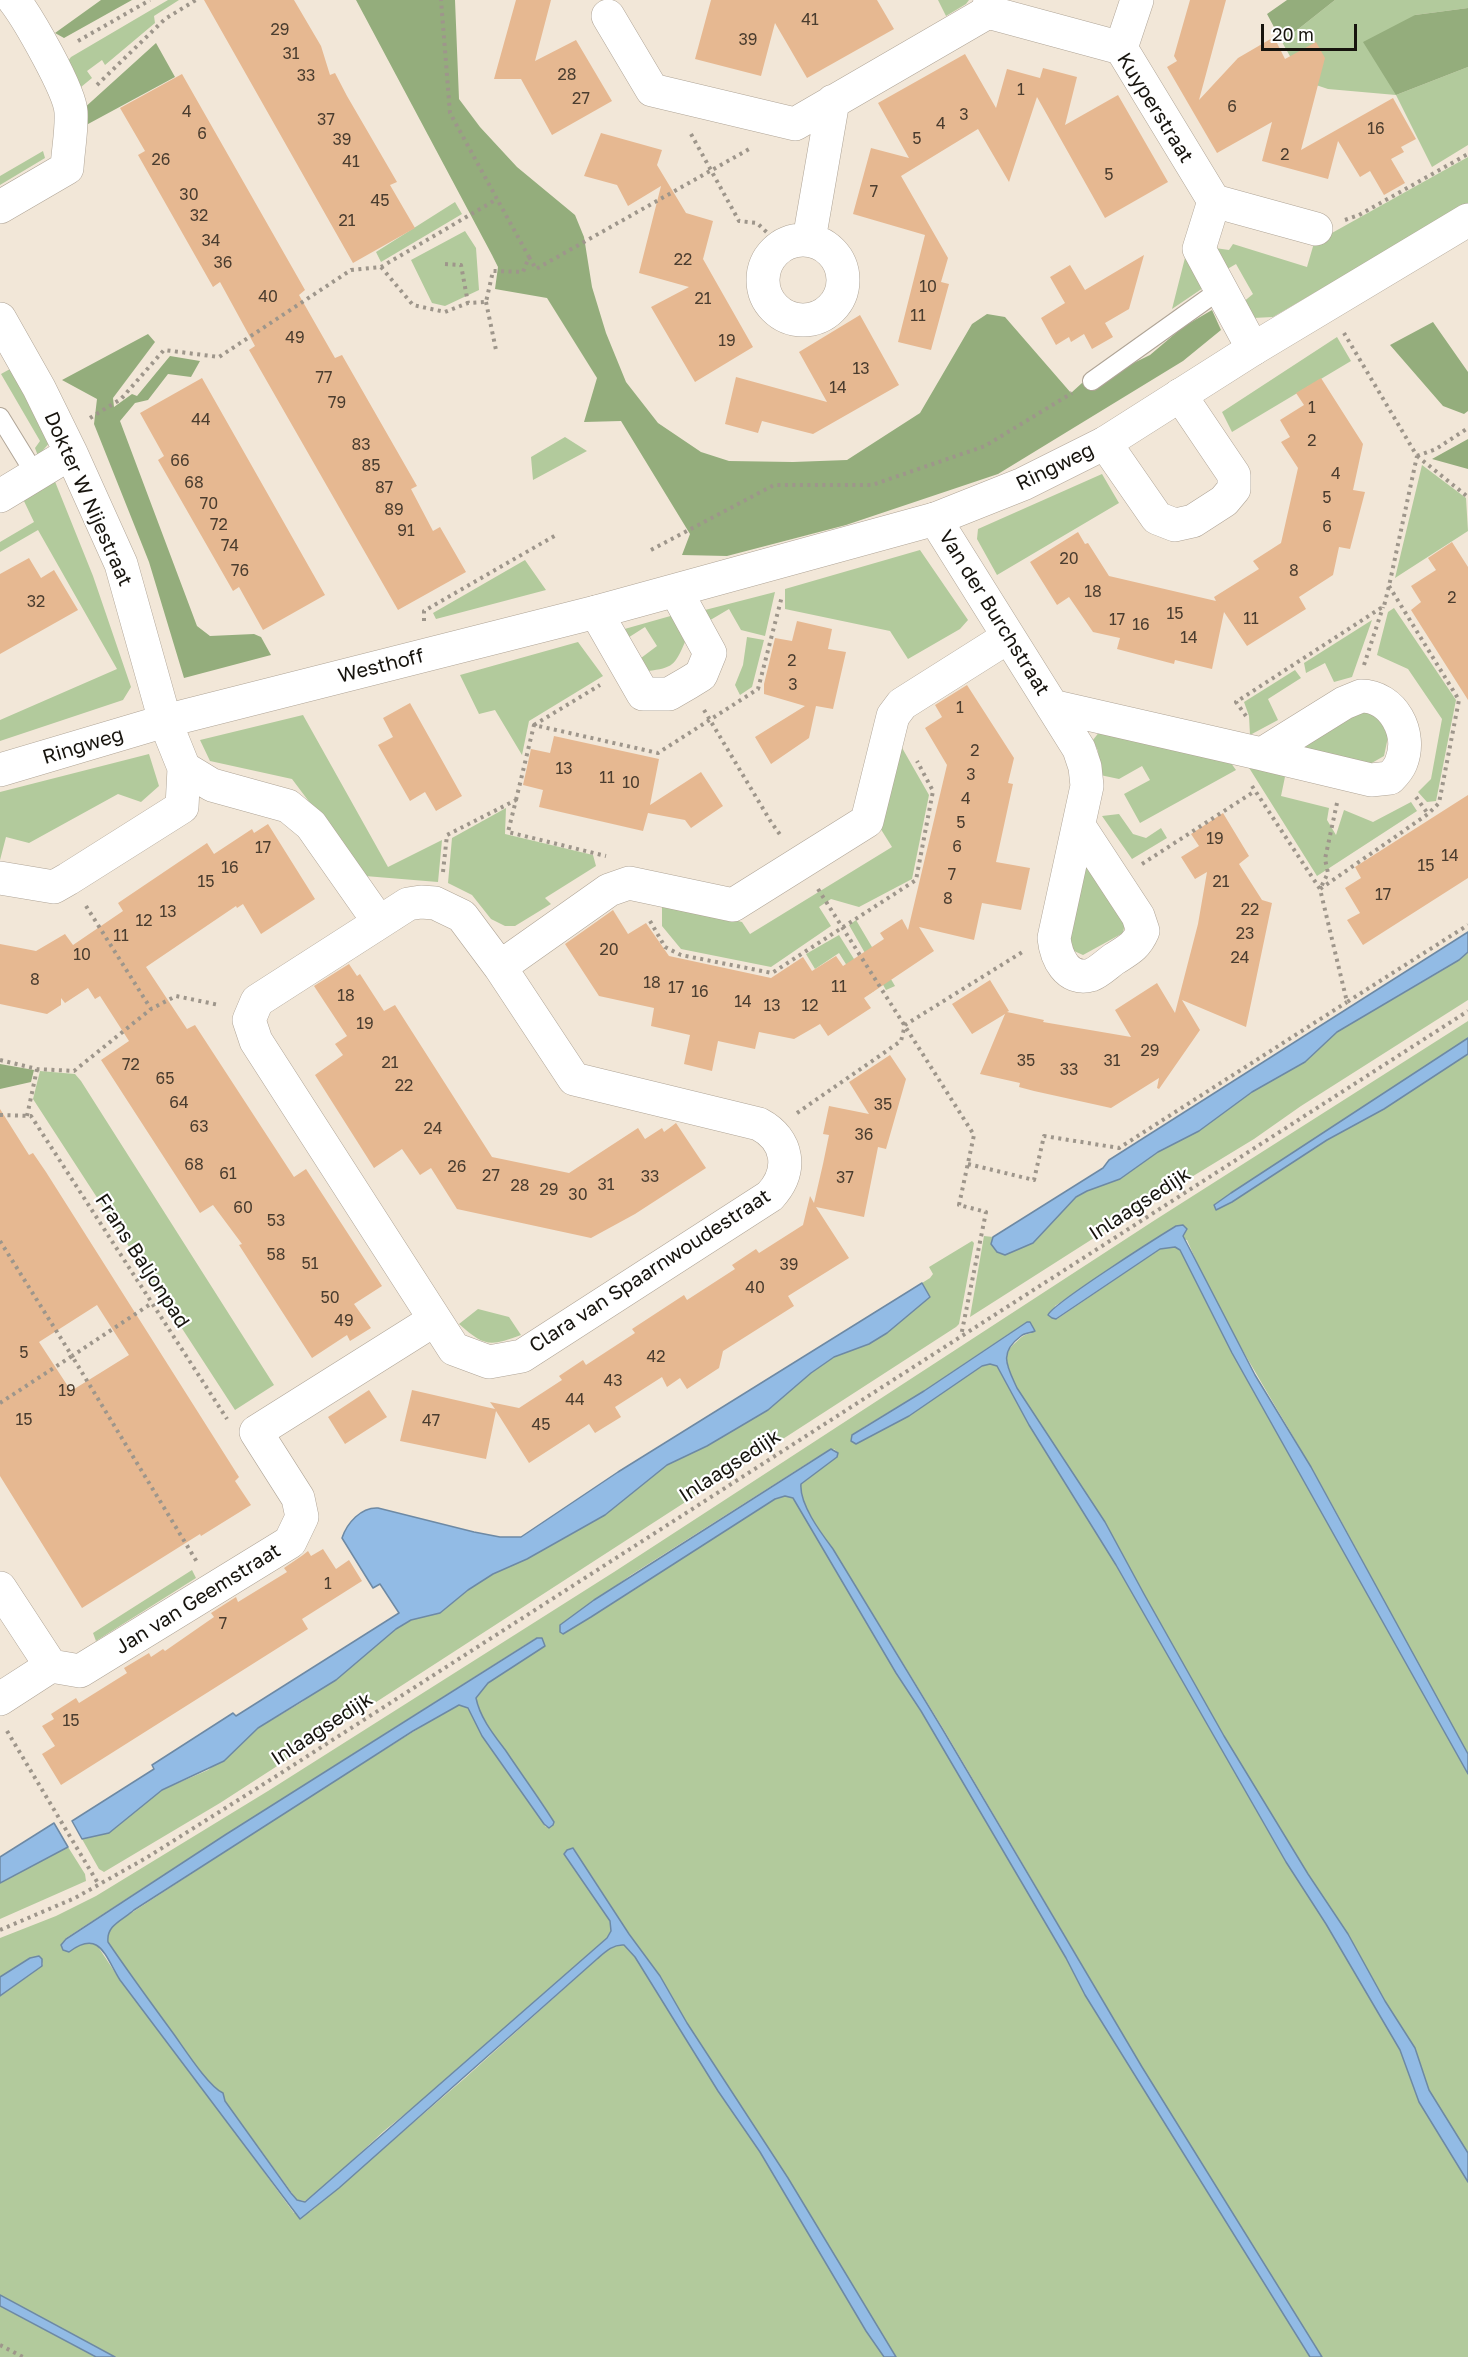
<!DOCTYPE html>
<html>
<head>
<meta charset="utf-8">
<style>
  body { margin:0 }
  #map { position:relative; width:1468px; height:2357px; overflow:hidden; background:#f2e7d8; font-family:"Golos Text",sans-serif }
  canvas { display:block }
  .scale { position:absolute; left:1261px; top:24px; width:96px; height:27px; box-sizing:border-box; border:3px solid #17140e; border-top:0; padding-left:8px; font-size:18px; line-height:21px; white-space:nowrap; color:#17140e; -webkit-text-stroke:4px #fff; paint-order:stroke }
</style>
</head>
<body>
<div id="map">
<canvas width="1468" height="2357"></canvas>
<div class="scale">20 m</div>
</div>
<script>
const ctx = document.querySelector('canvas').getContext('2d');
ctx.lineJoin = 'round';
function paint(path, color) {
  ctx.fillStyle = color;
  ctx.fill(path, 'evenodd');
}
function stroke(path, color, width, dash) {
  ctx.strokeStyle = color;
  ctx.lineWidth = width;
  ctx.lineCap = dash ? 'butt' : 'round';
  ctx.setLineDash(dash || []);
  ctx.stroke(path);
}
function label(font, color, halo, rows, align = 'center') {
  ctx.font = font + ' "Golos Text",sans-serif';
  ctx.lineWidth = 4.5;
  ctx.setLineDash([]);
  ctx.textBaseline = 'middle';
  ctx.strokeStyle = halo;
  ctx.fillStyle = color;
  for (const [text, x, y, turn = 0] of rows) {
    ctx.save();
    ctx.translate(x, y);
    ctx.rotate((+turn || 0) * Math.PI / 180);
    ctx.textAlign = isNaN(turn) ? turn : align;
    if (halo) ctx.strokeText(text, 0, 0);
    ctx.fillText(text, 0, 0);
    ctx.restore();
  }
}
paint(new Path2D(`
  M168,0H179L154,16L155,23L105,65L102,60L87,71L92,78L81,87L64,66L71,57Z
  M938,0H969L966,4L946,16Z
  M1335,0H1468V8L1415,15L1396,95L1468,67V145L1432,167L1396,95L1328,89L1304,81L1282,42Z
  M43,151L45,158L0,185V176Z
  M1468,157V203L1273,317L1253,318L1242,303L1253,294L1236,264L1224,271L1215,248L1229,250L1233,244L1307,267L1314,243Z
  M455,202L462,214L381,262L376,252Z
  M465,231L476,248L479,290L445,306L432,303L411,260Z
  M1187,250L1203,288L1172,309Z
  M1337,337L1351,361L1232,432L1222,412Z
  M10,369L51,441L38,456L35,448L40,441L1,374Z
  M565,437L587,451L533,480L531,457Z
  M1422,465L1466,498L1468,531L1395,578Z
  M1102,474L1119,503L997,575L977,539L978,529Z
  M54,479L93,576L131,687L123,700L0,741V720L117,669L38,530L0,552V542L34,522L23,499Z
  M920,550L968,620L960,629L908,659L890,631L785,609V589Z
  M525,560L546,590L436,619L433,613Z
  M775,592L765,636L741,630L729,609L707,622L705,610Z
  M1394,608L1456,700L1436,801L1427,802L1418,792L1431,779L1442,719L1408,669L1377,655L1388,612Z
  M674,615L685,642C675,665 673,668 648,671L637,661L657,646L645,627L623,641L621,630Z
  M1372,620L1352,677L1334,682L1325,663L1306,673L1304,663Z
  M747,637L764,640L752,687L740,695L735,685L743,665Z
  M578,642L603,676L529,721L522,755L495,710L479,714L460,675Z
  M1295,670L1301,678L1268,699L1278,720L1250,735L1249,716L1244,702Z
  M1358,704L1376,710L1388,737L1384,756L1370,764L1295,746Z
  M303,715L388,867L442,840L438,882L365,876L292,779L210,761L200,740Z
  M1100,731L1228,759L1236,770L1140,823L1124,794L1150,780L1142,766L1119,779L1100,775L1098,751L1093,740Z
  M897,739L929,795L912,879L859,907L831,899L819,907L831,926L771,967L681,949L662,926V901L742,922L750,934L892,847L877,823Z
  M149,754L159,786L141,802L118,794L29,843L6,837L0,860V792Z
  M1246,763L1286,772L1281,796L1329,808L1327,820L1336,835L1344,810L1373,822L1411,802L1417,811L1317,876Z
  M506,808L505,834L593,855L596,866L545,898L551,904L515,926H505L491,919L472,895L448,883L452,838Z
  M1119,814L1133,834L1146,838L1161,828L1167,838L1132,859L1102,816Z
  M1085,854L1126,917L1123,933L1083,955L1074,951L1069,946Z
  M856,920L895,986L886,990L849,925Z
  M839,935L874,991L866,996L839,953L815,969L806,954Z
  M1468,952V1000L1301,1106L1254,1139L1152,1201L970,1317L984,1236L993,1237L991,1244L1005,1255L1033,1243L1076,1197L1087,1191L1120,1179L1158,1152L1199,1131L1252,1092L1305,1062L1337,1032L1443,970Z
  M1468,1021V1039L1218,1202H1232L1327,1140L1384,1109L1468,1054V1755C1414,1660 1365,1562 1311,1467C1268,1392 1221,1320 1187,1240L1163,1234L1055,1306L1052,1318L1057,1319L1160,1249L1176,1247L1180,1250L1232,1353L1468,1774V2153L1429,2090L1415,2048L1385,2001L1348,1934L1308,1874L1224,1736L1144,1594L1105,1522L1017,1388C1010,1372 999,1356 1015,1343C1022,1337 1022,1335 1032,1333H1010L924,1391L864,1427L856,1444L909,1416L982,1366L990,1364L997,1366L1029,1425L1116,1565L1286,1862L1326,1924L1400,2050L1419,2102L1468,2182V2357H1322L1142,2067L944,1730L833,1549C821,1533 799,1504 801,1484L827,1464L838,1453L834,1449L811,1461L631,1575L560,1625V1632H566L591,1617L775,1499L785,1496L793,1498L896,1673L921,1711L1066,1958L1085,1995L1310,2357H896L788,2178L687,2023L660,1976L629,1934L591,1875L564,1854L610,1921L611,1931L607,1938L438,2087L384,2131L317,2193L305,2201L297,2200L225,2101L223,2093C204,2084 152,2006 137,1985C128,1971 115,1958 108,1943C105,1936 110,1927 116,1923L301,1802L448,1710L459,1705L468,1708L482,1736L544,1824L546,1827L554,1822C539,1797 522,1775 506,1751C494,1735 480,1718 476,1698L488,1683L545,1646L542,1638H536L225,1835L66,1938L61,1945L63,1950L90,1942L97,1945L120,1980L160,2030L294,2213L310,2212L324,2200L465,2078L597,1959C606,1952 612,1944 624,1945L635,1957L718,2091L760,2152L884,2357H115L0,2295V1996L34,1972L43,1964L39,1956L30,1958L0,1977V1938L56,1916L96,1896L268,1791L614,1572L1155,1220Z
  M40,1071L75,1074L81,1081L274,1385L235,1410L33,1099Z
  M972,1241L974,1243L959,1324L956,1327L220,1803L104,1872L99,1869L82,1839L109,1833L162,1790L208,1770L258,1728L302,1702L396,1629L411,1620L440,1613L468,1590L493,1574L527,1559L605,1515L667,1465L707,1446L768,1410L811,1373L834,1357L869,1344L886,1333L930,1297L922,1283L930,1278L933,1274L929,1267Z
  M478,1309L509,1317L521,1335C489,1347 484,1346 459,1324Z
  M192,1570L196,1578L96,1641L93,1633Z
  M68,1847L85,1874L86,1881L0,1919V1883Z
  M0,2306L96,2357H0Z`), '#b2ca9c');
paint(new Path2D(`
  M101,0H132L64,38L55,33Z
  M356,0H455L459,99L480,127L517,167L575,215L584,237L592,287L606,333L626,382L658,423L701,452L729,461L793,462L847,460L920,413L972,324L987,314L1005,317L1071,393L1082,383L1111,374L1150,355L1183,327L1212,310L1221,330L1183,361L998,474L846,525L727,556L682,555L690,534L621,421L584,422L597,378L547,298L495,289L498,267L492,255Z
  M1287,0H1335L1282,42L1267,14Z
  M1468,8V67L1396,95L1363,42L1415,15Z
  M156,43L175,77L77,130L82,110Z
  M1433,322L1468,372V411L1464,414L1443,406L1390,345Z
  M148,334L155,342L113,398L114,407L132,394L137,396L170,356L200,361L191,377L168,374L148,400L135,403L120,421L197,626L210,636L254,634L261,637L271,655L184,678L149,562L94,424L97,399L62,380Z
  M1468,439V469L1432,459Z
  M0,1064L34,1070L31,1082L0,1089Z`), '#94ad7c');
const water = new Path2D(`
  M1468,932V952L1459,960L1337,1032L1305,1062L1252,1092L1199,1131L1158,1152L1120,1179L1087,1191L1076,1197L1033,1243L1005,1255L997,1252L991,1244L993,1237L1103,1168L1109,1160Z
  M1468,1038V1054L1384,1109L1327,1140L1232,1202L1216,1210L1214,1205L1231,1193Z
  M1183,1225L1187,1229L1183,1236L1255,1375L1311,1467L1468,1754V1774L1232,1353L1180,1250L1175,1247L1160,1249L1056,1319L1052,1318L1048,1315C1052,1304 1158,1237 1176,1226Z
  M922,1283L930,1297L887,1333L869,1344L834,1357L811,1373L768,1410L707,1446L667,1465L605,1515L527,1559L493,1574L468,1590L440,1613L411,1620L396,1629L336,1680L258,1728L224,1761L162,1790L109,1833L82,1839L72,1821L154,1769L152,1765L233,1713L236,1716L399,1613L380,1584L373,1588L342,1538C347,1523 361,1507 378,1508L474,1532L500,1537H521L618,1472Z
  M1027,1322H1030L1035,1331C1031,1333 1024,1333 1021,1336C998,1353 1007,1366 1017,1388L1105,1522L1144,1594L1224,1736L1308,1874L1348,1934L1385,2001L1415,2048L1429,2090L1468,2153V2182L1419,2102L1400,2050L1326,1924L1286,1862L1116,1565L1029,1425L997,1366L990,1364L982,1366L909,1416L856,1444L851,1441L852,1435L924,1391Z
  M831,1449L838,1453L837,1457L801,1484C799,1504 821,1533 833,1549L943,1730L1142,2067L1322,2357H1310L1085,1995L1066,1958L921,1711L896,1673L793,1498L785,1496L775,1499L591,1617L563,1634L560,1632V1625L594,1600Z
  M537,1638H542L545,1646L488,1683L476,1698C480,1718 494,1735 506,1751C522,1775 539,1798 554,1822L553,1825L549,1828L544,1824L482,1736L468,1708L459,1705L413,1731L134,1910C123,1920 106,1925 108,1942C129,1973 151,2003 173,2033C184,2048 208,2086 223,2093L225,2101L291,2193L297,2200L305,2202L607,1938L611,1931L610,1921L564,1854L567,1850L573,1848L629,1934L660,1976L687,2023L788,2178L896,2357H884L866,2331L760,2152L718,2091L635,1957L624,1945C613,1944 605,1952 597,1959L339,2188L300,2219L120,1980C105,1956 100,1929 69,1952L63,1950L61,1945L66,1939L225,1835Z
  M54,1823L68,1847L0,1883V1857Z
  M39,1956L42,1959V1966L0,1996V1977L30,1958Z
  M0,2295L115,2357H96L0,2306Z`);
paint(water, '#92bbe5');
stroke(water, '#6d89a4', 1.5);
paint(new Path2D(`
  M204,0H294L321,46L330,75L335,73L347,96L397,182L390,185L415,228L353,263Z
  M516,0H551L535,61L576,40L612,101L552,135L521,79H494Z
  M711,0H877L894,29L807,78L775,23L761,76L695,59Z
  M1190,0H1226L1199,100L1238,58L1274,37L1285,59L1316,42L1325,58L1301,150L1393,98L1416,139L1401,147L1404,152L1391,159L1405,183L1384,195L1370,171L1360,177L1338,141L1328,179L1262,161L1272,122L1217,153L1167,67L1177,61L1174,56Z
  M965,54L996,108L1007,69L1040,78L1043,68L1077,77L1065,125L1118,95L1168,182L1105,218L1037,97L1009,182L978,129L901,176L948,258L941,282L949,284L931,350L898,342L925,235L853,214L871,148L909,158L878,103Z
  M182,74L305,290L299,295L335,358L342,355L417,486L411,489L433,531L440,527L466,572L398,610L249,350L255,346L220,282L213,287L138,155L145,151L120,108Z
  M601,133L662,150L657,165L686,213L713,221L703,259L753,347L695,382L651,307L689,287L639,273L661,186L628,206L617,185L584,176Z
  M1144,255L1129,309L1105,323L1113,337L1092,349L1084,334L1071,342L1069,337L1056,345L1041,318L1065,303L1050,277L1070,265L1085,290Z
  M860,315L899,385L813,434L762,421L758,433L725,424L736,377L827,402L799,352Z
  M202,378L325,595L263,630L239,587L233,591L158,460L164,456L140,413Z
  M1321,378L1363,444L1353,490L1365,492L1350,549L1339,547L1333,575L1299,597L1306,609L1247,646L1224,612L1212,669L1175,660L1174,664L1117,649L1120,638L1093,632L1069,597L1057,605L1030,562L1078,532L1085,544L1088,543L1109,576L1216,601L1214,597L1259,569L1253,561L1281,543L1298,468L1281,442L1290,437L1280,420L1304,405L1296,393Z
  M1452,542L1468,567V700L1411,610L1421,602L1411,586L1436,570L1428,558Z
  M29,558L41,578L54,570L78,610L0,654V574Z
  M797,621L832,629L828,649L846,652L833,709L816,706L809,738L771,764L755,737L805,706L764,694V684L775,638L792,641Z
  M967,685L1014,758L1008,783L1013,784L996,862L1030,868L1021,910L982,903L974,940L919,927L934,951L864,998L871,1008L828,1036L820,1024L794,1039L759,1032L755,1049L718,1041L712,1071L684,1064L690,1035L651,1026L654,1008L599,996L565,944L613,910L628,934L646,923L669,956L771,978L803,957L812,971L836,956L843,966L884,939L880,933L902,919L908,930L947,765L925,728L942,717L935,705Z
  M410,703L462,796L436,811L425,792L410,801L378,745L393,737L383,718Z
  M554,736L659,759L650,805L701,772L723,806L691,828L685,820L648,813L643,831L539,807L543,790L523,785L531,749L550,753Z
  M1468,795V878L1363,945L1347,920L1360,913L1345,888L1361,878L1355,867Z
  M1223,813L1249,856L1239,864L1262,900L1272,903L1246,1027L1182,1000L1200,1030L1159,1089L1157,1088L1159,1078L1111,1108L1034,1091L1019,1087L1020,1083L980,1074L1005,1014L972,1034L952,1004L990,980L1009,1011L1007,1012L1044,1020L1043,1022L1131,1037L1115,1010L1157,983L1175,1013L1198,924L1207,872L1195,879L1181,857L1199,846L1191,834Z
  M268,824L315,899L261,934L243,904L237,908L236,906L146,967L187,1029L195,1025L294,1177L306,1169L382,1286L354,1304L371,1328L350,1341L347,1335L312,1358L239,1245L242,1244L213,1205L200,1213L101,1060L129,1041L100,996L95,999L88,988L65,1003L61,998V1005L47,1014L0,1004V944L36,951L65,934L73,945L123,911L118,903L207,843L214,854L252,829L254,833Z
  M349,964L357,976L360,974L384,1011L395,1005L492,1157L569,1173L638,1128L645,1139L662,1128L664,1132L676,1123L706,1168L635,1214L591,1238L457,1209L431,1168L420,1175L402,1149L374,1168L315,1075L343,1055L335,1044L347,1036L314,986Z
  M890,1055L906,1079L886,1149L878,1147L864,1217L816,1207L849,1258L788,1296L794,1306L723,1351L719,1368L687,1389L680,1378L667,1387L662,1377L615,1407L621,1417L595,1433L589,1424L529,1463L496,1411L486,1459L400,1441L412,1390L495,1409L490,1402L519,1408L562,1380L559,1376L583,1360L586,1365L635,1333L632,1329L684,1295L687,1300L735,1269L732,1265L756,1249L759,1253L803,1225L810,1196L814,1203L823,1164L829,1135L823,1134L829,1106L869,1114L849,1082Z
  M0,1109L29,1155L33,1153L46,1172L239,1477L235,1481L251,1505L201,1536L200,1534L82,1608L0,1476ZM97,1305L129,1355L71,1391L39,1342Z
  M369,1390L387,1417L345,1444L328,1417Z
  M323,1549L336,1569L349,1560L362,1581L302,1619L308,1629L61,1785L42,1754L55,1746L42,1726L54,1719L51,1714L76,1698L79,1703L127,1673L124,1668L149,1653L151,1657L163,1649L165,1651L214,1617L211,1613L236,1597L238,1602L287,1572L284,1568L303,1555L308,1551L311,1556Z`), '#e6b891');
const lane = new Path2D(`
  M1092,381L1221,289
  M0,417L35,474`);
const street = new Path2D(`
  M990,0L988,12L1121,48L1214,201L1316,229
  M608,16L652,90L795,124L988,12
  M1121,48L1137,0
  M1214,201L1199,249L1253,349
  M0,207L67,168C68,150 72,130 71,112C70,91 28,18 14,0
  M763 280a40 40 0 1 1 80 0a40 40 0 1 1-80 0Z
  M809,240L833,101
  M0,319L39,388L71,453L121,564L165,721L184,768L182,807L68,879L54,887L0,878
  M1105,443L1157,518L1175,525L1193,521L1224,501L1234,489V475L1180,395
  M0,496L71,453
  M935,519L1079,749L1085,767L1087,786L1054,938C1056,957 1067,982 1091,975C1099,972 1107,964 1114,959C1128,950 1136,947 1143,931L1138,916L1079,826
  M596,612L643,694H669L688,683L701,675L710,653L676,591
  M1361,696C1393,696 1413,733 1401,763C1399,768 1394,774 1390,778L1371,780L1262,754L1344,703Z
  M1052,706L1262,754
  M184,768L212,785L288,806L311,825L379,922
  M421,902L435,903L462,916L500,967L574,1079L759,1124C789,1140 793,1171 770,1196L522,1356L489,1362L454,1349L256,1041L249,1020L257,1001L408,904Z
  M500,967L609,890L629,883L733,905L867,821L893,716L902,704L1008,637
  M0,1588L51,1666
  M0,1699L51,1666L80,1671L290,1542L302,1517L298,1498L256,1432L434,1320`);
const secondary = new Path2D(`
  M0,770L165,721L596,612L935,519L1023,484L1105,443L1253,349L1468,220`);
stroke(lane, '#afa496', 20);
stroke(street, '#afa496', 34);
stroke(secondary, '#afa496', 34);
stroke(new Path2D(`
  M78,41L150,0
  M97,85L165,19L196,0
  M691,134L739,221L757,223L777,242
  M1345,220L1359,215L1468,154
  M529,257L536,269L751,148
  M445,264L461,265L468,303
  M381,267L413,305L445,312L468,303L486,302L493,271L523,272L529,257L497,199
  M486,302L496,350
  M90,418L121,399L164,350L219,357L351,270L381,267L497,199L450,113L441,0
  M1417,456L1468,497
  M1417,456L1436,449L1468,428
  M651,550L774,485H872L985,446L1072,393
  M1389,586L1459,700L1439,803L1428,814L1320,889L1347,1002L1468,925
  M424,621V611L556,535
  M1364,665L1383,607
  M704,710L771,822L781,836
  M1246,716L1236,702L1384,606L1389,586L1417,456L1344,333
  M534,725L600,685
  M1252,786L1320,889L1328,873L1325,859L1337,803
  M1416,797L1428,814
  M516,800L534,725L658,753L758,689L782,596
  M1142,864L1255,791
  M443,872L447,835L516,800L508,832L606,856
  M818,889L974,1135L959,1205L986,1212L961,1336
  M86,906L151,1009
  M650,921L665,947L681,955L772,973L916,880L933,791L917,761
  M0,1060L37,1069L74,1071L151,1009L176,996L219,1005
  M797,1113L901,1041L905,1025L1024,951
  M0,1115L31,1116L227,1419
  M27,1116L37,1069
  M968,1164L1034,1180L1044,1136L1119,1148L1347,1002
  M0,1241L72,1356L152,1303
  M0,1403L72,1356L197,1562
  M7,1731L99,1885
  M0,1930L75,1898L146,1858L278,1775L1468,1011
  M0,2345L23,2357`), '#9e968b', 4, [3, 4.5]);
stroke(lane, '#fff', 18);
stroke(street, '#fff', 33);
stroke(secondary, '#fff', 33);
label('16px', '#4b3d2f', null, [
  ["41",810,20],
  ["29",280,30],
  ["39",748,40],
  ["31",291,54],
  ["28",567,75],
  ["33",306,76],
  ["1",1021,90],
  ["27",581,99],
  ["6",1232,107],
  ["4",187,112],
  ["3",964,115],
  ["37",326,120],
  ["4",941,124],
  ["16",1376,129],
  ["6",202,134],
  ["5",917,139],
  ["39",342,140],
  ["2",1285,155],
  ["26",161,160],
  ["41",351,162],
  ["5",1109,175],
  ["7",874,192],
  ["30",189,195],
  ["45",380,201],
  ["32",199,216],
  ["21",347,221],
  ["34",211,241],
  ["22",683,260],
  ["36",223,263],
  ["10",928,287],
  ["40",268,297],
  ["21",703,299],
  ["11",918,316],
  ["49",295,338],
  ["19",727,341],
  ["13",861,369],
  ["77",324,378],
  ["14",838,388],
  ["79",337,403],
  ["1",1312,408],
  ["44",201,420],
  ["2",1312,441],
  ["83",361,445],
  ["66",180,461],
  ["85",371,466],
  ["4",1336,474],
  ["68",194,483],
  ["87",384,488],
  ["5",1327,498],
  ["70",209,504],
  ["89",394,510],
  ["72",219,525],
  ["6",1327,527],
  ["91",406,531],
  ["74",230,546],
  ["20",1069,559],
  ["76",240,571],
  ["8",1294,571],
  ["18",1093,592],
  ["2",1452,598],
  ["32",36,602],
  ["15",1175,614],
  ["11",1251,619],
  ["17",1117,620],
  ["16",1141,625],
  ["14",1189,638],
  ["2",792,661],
  ["3",793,685],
  ["1",960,708],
  ["2",975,751],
  ["13",564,769],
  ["3",971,775],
  ["11",607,778],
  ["10",631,783],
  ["4",966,799],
  ["5",961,823],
  ["19",1215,839],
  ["6",957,847],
  ["17",263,848],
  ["14",1450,856],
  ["15",1426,866],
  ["16",230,868],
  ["7",952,875],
  ["15",206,882],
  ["21",1221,882],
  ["17",1383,895],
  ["8",948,899],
  ["22",1250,910],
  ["13",168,912],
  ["12",144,921],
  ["23",1245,934],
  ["11",121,936],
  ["20",609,950],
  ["10",82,955],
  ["24",1240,958],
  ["8",35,980],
  ["18",652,983],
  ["11",839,987],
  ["17",676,988],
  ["16",700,992],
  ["18",346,996],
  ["14",743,1002],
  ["13",772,1006],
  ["12",810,1006],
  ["19",365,1024],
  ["29",1150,1051],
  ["35",1026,1061],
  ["31",1112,1061],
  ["21",390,1063],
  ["72",131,1065],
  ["33",1069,1070],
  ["65",165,1079],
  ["22",404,1086],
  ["64",179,1103],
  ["35",883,1105],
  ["63",199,1127],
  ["24",433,1129],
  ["36",864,1135],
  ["68",194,1165],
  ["26",457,1167],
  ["61",228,1174],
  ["27",491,1176],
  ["33",650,1177],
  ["37",845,1178],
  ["31",606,1185],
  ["28",520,1186],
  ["29",549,1190],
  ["30",578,1195],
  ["60",243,1208],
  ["53",276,1221],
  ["58",276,1255],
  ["51",310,1264],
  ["39",789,1265],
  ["40",755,1288],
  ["50",330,1298],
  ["49",344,1321],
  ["5",24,1353],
  ["42",656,1357],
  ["43",613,1381],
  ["19",67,1391],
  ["44",575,1400],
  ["15",24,1420],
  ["47",431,1421],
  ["45",541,1425],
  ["1",328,1584],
  ["7",223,1624],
  ["15",71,1721]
]);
label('20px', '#17140e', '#fff', [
  ["Kuyperstraat",1155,108,58],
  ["Ringweg",1055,467,-26],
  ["Dokter W Nijestraat",88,499,66],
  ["Van der Burchstraat",994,613,58],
  ["Westhoff",381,666,-14],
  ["Ringweg",83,746,-17],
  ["Inlaagsedijk",1140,1204,-33],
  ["Frans Baljonpad",142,1261,57],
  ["Clara van Spaarnwoudestraat",650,1271,-33],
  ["Inlaagsedijk",730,1466,-33],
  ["Jan van Geemstraat",198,1599,-32],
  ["Inlaagsedijk",322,1729,-33]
]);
</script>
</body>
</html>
